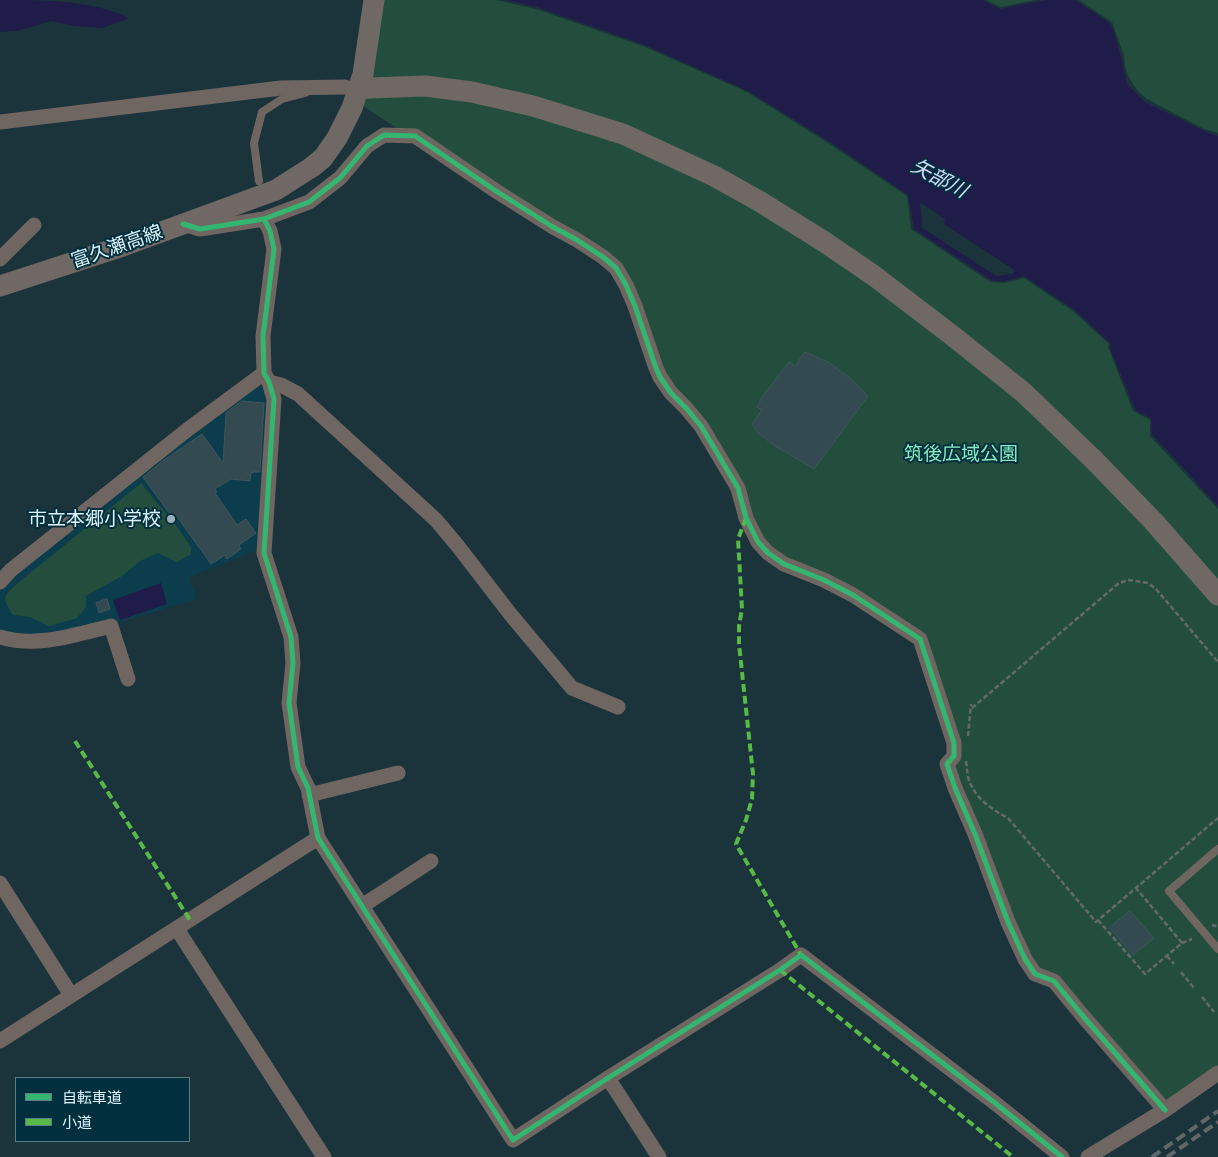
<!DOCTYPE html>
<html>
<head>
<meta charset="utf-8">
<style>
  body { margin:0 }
  #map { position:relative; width:1218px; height:1157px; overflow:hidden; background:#1b333b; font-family:Figtree,"Noto Sans JP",sans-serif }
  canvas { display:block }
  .legend { position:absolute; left:15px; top:1077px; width:175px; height:65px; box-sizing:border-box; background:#012f3d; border:1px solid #597e8a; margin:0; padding:6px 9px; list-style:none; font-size:15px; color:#def4fd }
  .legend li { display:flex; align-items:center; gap:10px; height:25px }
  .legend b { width:25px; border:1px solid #597e8a }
</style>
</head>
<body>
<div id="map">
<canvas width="1218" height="1157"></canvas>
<ul class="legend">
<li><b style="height:6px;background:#33b770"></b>自転車道</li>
<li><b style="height:6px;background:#58b947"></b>小道</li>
</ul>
</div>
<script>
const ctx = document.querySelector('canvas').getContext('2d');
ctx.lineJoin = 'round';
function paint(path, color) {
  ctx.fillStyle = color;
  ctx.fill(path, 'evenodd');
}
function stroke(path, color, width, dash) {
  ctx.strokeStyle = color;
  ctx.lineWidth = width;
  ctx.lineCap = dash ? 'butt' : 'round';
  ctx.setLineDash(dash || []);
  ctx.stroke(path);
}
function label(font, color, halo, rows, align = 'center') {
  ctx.font = font + ' Figtree,"Noto Sans JP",sans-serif';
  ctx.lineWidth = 4;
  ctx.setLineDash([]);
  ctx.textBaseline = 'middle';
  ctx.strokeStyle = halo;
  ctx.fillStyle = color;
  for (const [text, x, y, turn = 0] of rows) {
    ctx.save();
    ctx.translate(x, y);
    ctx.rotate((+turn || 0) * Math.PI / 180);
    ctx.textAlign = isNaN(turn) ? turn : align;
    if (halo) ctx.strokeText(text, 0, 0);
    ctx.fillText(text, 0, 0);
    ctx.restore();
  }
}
paint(new Path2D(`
  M258,386L263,388L265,390L268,400L259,550L189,577L197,599L115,624L50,636L0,632V588L101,504Z`), '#0b3d4d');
paint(new Path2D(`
  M383,0H496L536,9L645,47L747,92L831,145L907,196L911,229L990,282L1005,283L1024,278L1074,312L1109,344L1108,347L1133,411L1150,420V436L1218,509V1066L1165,1103L1041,973L1012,921L952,770L926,645L780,558L734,502L727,482L699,432L661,387L628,294L608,267L363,106Z
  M986,0H1035L1001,7Z
  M1079,0H1218V133L1204,129L1147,99C1133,88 1124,73 1124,55L1112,22Z
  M141,483L178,528L191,547V554L177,562L158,553L140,561L122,576L86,596V607L77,618L49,626L30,617L13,615C1,596 3,597 19,582Z`), '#234e3e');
paint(new Path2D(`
  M0,0C42,0 93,0 129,18L103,28L74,26L52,21L17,31L0,32Z
  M506,0H982L1000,9L1046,0H1075L1111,24L1121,56L1127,84L1145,102L1211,134L1218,136V506L1152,434L1151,418L1136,411L1110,348L1111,344L1075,310L1024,276L1005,281H993L914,229L908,195L832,143L748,91L645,45L537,7ZM920,202L945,219L944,224L1016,271L1012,274L996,276L921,227L922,223Z
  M161,583L167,604L120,620L113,600Z`), '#201c49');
const building = new Path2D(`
  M805,352L828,362L850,378L868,396L814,469L775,446L758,433L752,424L762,410L757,407L762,397L789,362L795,366Z
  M242,401L264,403L260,472H253L252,473H251L250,481L231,479L215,489L217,492L215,493L237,525L246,519L256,533L239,545L241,549L227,559L225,555L211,564L178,518L174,520L143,477L164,460L202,434L223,463L226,413Z
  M107,599L110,609L99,613L96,603Z
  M1130,911L1154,938L1133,955L1110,928Z`);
paint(building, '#324a50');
stroke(building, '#3f565c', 1);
stroke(new Path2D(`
  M972,708L1119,583L1129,580L1148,583L1156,589L1218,662
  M968,736L971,704
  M966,761C967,767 967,772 968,777C974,798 991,809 1008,818L1096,922L1218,818
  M1098,920L1145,974L1182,943L1136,888
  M1212,925L1215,926L1218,924
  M1182,943L1192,939
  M1167,956L1174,964
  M1181,972L1194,988
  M1202,997L1214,1012`), '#66696a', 2.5, [5, 2.5]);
stroke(new Path2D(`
  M259,181L254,143L262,112L282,99L305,93
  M1218,849L1169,891L1218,949`), '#706661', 8);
stroke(new Path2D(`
  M0,122L281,88L345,87
  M264,219L270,231L274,249L263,336L264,373L269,382L274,399L264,553L291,637L293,663L289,703L298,767L308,788L318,838L513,1140L608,1078L780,970L801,955L995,1103L1062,1157
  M183,224L200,229L264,219L309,202L340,178L367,146L384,135L415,136L496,191L553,227L577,240L603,257L616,268L626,285L635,306L656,368L660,377L671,393L686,408L701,426L738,488L746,518L758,542L768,553L784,564L824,580L853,595L920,639L954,743V756L947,764L955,788L975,834L1008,922L1025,959L1035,974L1054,981L1082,1015L1165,1110
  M0,259L34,225
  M269,382L281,385L298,394L436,520L457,545L511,615L572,688L618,707
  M0,582L11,570L187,430L264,373
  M0,637C37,648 75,635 111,626L128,679
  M309,795L398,773
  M0,883L71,995
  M362,906L431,861
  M177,929L324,1157
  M0,1041L318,838
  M608,1078L659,1157
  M1088,1157L1165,1110L1218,1073`), '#706661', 15);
stroke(new Path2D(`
  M358,89L370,88L425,86L472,92L533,106L623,134L714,176L759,201L823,241L873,275L949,333L1023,392L1094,460L1154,522L1218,595
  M0,286L123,246L276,190L312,167L323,158L337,138L352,108L363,74L374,0`), '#6f6864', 21);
stroke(new Path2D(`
  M1152,1157L1218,1111
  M1167,1157L1218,1122`), '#626869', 4, [10, 5]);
stroke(new Path2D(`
  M746,518L738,539L742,609L739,626V644L753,774L752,799L746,820L736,844L801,955
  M75,741L190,920
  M780,970L1013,1157`), '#58b947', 4, [8, 4]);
stroke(new Path2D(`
  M264,219L270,231L274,249L263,336L264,373L269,382L274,399L264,553L291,637L293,663L289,703L298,767L308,788L318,838L513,1140L608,1078L780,970L801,955L995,1103L1062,1157
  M183,224L200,229L264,219L309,202L340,178L367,146L384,135L415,136L496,191L553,227L577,240L603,257L616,268L626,285L635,306L656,368L660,377L671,393L686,408L701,426L738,488L746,518L758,542L768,553L784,564L824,580L853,595L920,639L954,743V756L947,764L955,788L975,834L1008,922L1025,959L1035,974L1054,981L1082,1015L1165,1110`), '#33b770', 5);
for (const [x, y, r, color] of [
  [171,519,5,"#9ab0b9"]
]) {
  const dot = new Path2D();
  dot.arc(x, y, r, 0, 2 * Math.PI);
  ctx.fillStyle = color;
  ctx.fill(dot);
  stroke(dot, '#012f3d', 2);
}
label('19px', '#def4fd', '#012f3d', [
  ["富久瀬高線",117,247,-19]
]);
label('19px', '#86edc1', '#012f3d', [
  ["筑後広域公園",961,454]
]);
label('19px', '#def4fd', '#012f3d', [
  ["市立本郷小学校",161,519]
], 'right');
label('italic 20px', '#d7d8fa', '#012f3d', [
  ["矢部川",939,179,28]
]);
</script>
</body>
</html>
